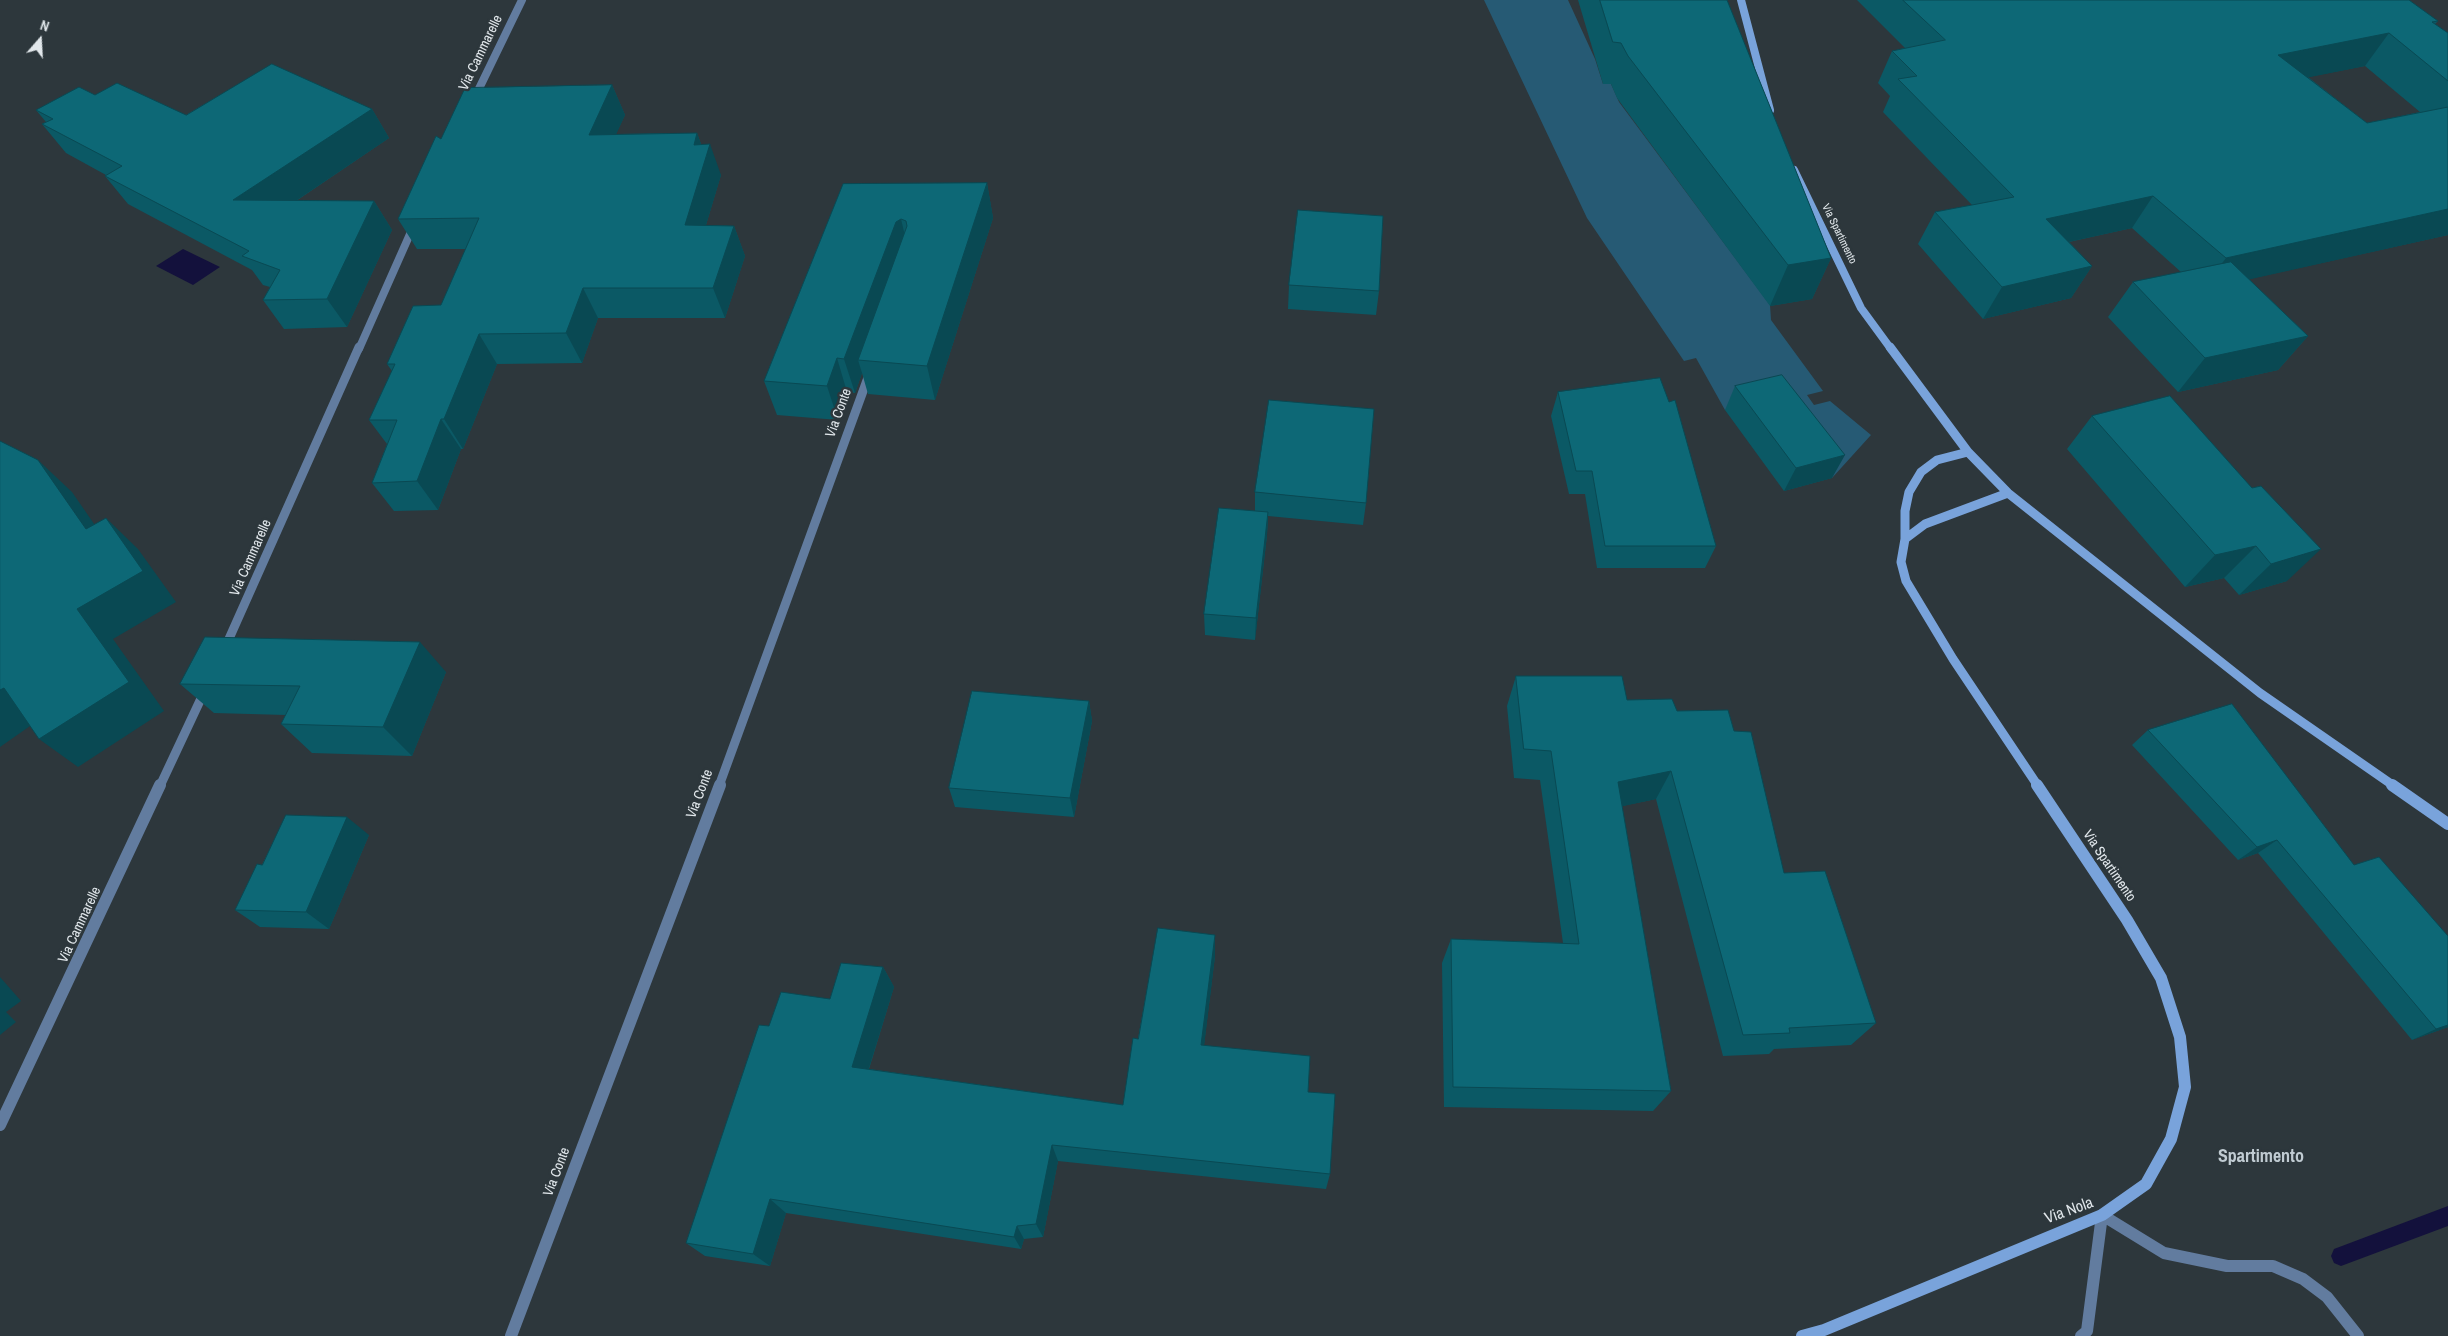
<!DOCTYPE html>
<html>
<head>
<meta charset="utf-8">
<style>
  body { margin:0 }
  #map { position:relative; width:2448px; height:1336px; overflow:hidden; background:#2d373c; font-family:"Archivo Narrow",sans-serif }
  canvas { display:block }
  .north { position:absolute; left:15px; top:15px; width:50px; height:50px; -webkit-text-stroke:4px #2d373c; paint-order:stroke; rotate:19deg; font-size:14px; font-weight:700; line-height:20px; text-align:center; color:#e1e7eb }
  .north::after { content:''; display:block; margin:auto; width:18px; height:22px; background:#e1e7eb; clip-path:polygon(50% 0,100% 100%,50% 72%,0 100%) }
</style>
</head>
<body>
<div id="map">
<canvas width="2448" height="1336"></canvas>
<div class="north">N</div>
</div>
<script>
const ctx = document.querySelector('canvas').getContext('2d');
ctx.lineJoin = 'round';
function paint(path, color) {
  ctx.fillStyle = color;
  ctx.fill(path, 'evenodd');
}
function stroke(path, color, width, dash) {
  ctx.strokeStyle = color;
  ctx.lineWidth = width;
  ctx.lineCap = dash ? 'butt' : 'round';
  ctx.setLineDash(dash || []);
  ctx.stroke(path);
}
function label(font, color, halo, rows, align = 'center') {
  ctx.font = font + ' "Archivo Narrow",sans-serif';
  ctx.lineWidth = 5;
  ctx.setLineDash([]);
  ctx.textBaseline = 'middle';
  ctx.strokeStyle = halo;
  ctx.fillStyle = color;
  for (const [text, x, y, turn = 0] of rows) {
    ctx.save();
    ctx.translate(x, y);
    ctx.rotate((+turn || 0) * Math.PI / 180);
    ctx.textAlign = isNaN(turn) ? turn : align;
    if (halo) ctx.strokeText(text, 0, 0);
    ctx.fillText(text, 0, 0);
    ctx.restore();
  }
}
paint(new Path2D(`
  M1484,0H1568L1595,59L1603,84H1611L1619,102L1770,305L1771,320L1823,391L1807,395L1814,405L1830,401L1871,435L1832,478L1805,443L1762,401L1725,410L1696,358L1684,361L1587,218Z`), '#265a74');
paint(new Path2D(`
  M183,249L220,267L193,285L156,266Z`), '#13113c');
paint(new Path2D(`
  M2448,1206V1226L2341,1266L2334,1263L2331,1256L2334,1249Z`), '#13113c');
stroke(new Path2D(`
  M474,99L522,0
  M359,349L414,225`), '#627c9f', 8);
stroke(new Path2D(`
  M224,650L359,347
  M160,786L205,690
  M719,786L870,372`), '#627c9f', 9);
stroke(new Path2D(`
  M0,1125L160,785
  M511,1336L720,785
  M2081,1336L2087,1331L2102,1215L2164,1253L2227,1266H2273L2303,1279L2327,1297L2358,1336`), '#627c9f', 12);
stroke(new Path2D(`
  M1741,0L1770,110
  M1794,170L1861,308L1891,349`), '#79a3db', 8);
stroke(new Path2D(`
  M1890,347L1968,452L2008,493L2260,693L2394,786
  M1968,452L1937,460L1921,472L1909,492L1905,511V539L1901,562L1906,581L1953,659L2038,786
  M1905,539L1925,524L2008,493`), '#79a3db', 9);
stroke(new Path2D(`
  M2392,785L2448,824
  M1802,1336L1824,1330L2102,1215L2146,1184L2171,1139L2185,1087L2180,1037L2161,978L2127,920L2037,785`), '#79a3db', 12);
paint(new Path2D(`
  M1578,0H1727L1831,258L1812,299L1770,306L1617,98L1611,84H1603Z
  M1857,0H2409L2438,21L2435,24L2448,33V235L2249,279L2308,336L2278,370L2178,392L2108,317L2133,282L2181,272L2132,228L2069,242L2092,266L2071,298L1983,319L1918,244L1935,212L1972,205L1883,112L1890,96L1878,83L1892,51L1905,48ZM2365,66L2420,112L2367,123L2308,77Z
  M612,85L625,115L616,134L697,133L701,144L721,175L706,225L734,226L745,256L725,318H598L582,363L497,364L463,449H461L438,510L394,511L372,483L387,444L369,420L392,371L387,364L441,305L466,249H417L398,219L441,139Z
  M95,95L186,115L372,109L389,138L296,201H374L392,230L347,327L284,329L263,300L270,287L263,285L252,270L128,204L105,176L106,175L66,153L42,124L46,122L36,110Z
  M987,183L993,218L935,400L868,394L862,373L855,393L847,392L838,420L777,415L764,381L843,184Z
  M1289,285L1379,291L1376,315L1288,309Z
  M1735,386L1832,478L1784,491L1725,410Z
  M1558,392L1716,546L1705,568H1597L1585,494H1569L1551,416Z
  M2170,396L2287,581L2239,595L2224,578L2185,587L2067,449L2092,416Z
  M1255,492L1366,503L1363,525L1268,516L1267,535L1255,640L1205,635L1204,614L1255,511Z
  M446,672L412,756L312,753L281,724L286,715L214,713L180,684Z
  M1516,676L1677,711L1734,731L1784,873L1876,1023L1851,1045L1774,1049L1769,1054L1723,1056L1656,799L1622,806L1671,1091L1653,1111L1444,1107L1442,963L1451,939L1563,943L1540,780L1514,778L1507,706Z
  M1089,701L1092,721L1074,817L955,807L949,788Z
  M2148,730L2354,865L2448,936V1027L2412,1040L2258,853L2238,860L2132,745Z
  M369,835L329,929L260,927L235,910L262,865Z
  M1215,935V956L1204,1045L1308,1092L1330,1174L1326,1189L1058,1161L1043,1237L1024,1239L1021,1249L786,1213L770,1266L705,1256L686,1243L769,1026L830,999L883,967L894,987L869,1069L1123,1105L1138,1039Z`), '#0b5965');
paint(new Path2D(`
  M2389,33L2365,66L2256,88L2278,55Z
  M612,85L625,115L602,165L589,135Z
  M372,109L389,138L254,229L233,200Z
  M697,133L706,158L710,144L721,175L697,255L685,225L694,145Z
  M987,183L993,218L935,400L927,366Z
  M2153,196L2132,228L2027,251L2046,219Z
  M374,201L392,230L347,327L327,299Z
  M2448,209V235L2202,290L2226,258Z
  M901,219L909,253L858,360L862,373L855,393L844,359L896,222Z
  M734,226L745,256L725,318L713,288Z
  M1831,258L1812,299L1770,306L1788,265Z
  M2092,266L2071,298L1983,319L2002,287Z
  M583,288L598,318L582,363L566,333Z
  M479,334L497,364L463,449L444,419Z
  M2308,336L2278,370L2178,392L2205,358Z
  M837,358L847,392L838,420L827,386Z
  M441,419L461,449L438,510L417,481Z
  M1845,455L1832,478L1784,491L1796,468Z
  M38,460L72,492L119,560L86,529Z
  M1268,512L1267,535L1255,640L1256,618Z
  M106,518L138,549L176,602L113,639L164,711L78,767L39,739L77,609Z
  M2256,546L2224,578L2185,587L2215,555Z
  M2321,549L2287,581L2239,595L2271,564Z
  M420,642L446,672L412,756L383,727Z
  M4,688L43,717L0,747V690Z
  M1089,701L1092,721L1074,817L1070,798Z
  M1671,771L1656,799L1605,810L1618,782Z
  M347,817L369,835L329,929L306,912Z
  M2277,840L2258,853L2238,860L2257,847Z
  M1215,935V956L1202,1063L1201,1045Z
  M883,967L894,987L864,1084L852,1067Z
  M0,977L21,1001L6,1012L16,1022L0,1035Z
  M2448,1025V1027L2412,1040L2436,1029Z
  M1052,1145L1058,1161L1043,1237L1036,1224Z
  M770,1199L786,1213L770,1266L753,1254Z
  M1017,1226L1024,1239L1021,1249L1014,1237Z`), '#094953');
const building = new Path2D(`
  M1600,0H1727L1831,258L1788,265L1628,56L1621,43L1613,42Z
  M1903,0H2409L2438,21L2432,22L2448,33V81L2389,33L2278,55L2367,123L2448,107V209L2226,258L2153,196L2046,219L2092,266L2002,287L1935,212L2014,197L1898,79L1917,76L1892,51L1945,40Z
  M272,64L372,109L233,200L374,201L327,299L263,300L280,270L242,256L249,251L105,176L122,166L42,124L53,119L36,110L79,87L95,95L117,83L186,115Z
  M612,85L589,135L697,133L694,145L710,144L685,225L734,226L713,288H583L566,333L479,334L444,419H441L417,481L372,483L397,420H369L395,364H387L413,306L441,305L479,218L398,219L436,136L441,139L465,88Z
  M987,183L927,366L858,360L907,226L906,221L901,219L896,222L844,359L837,358L827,386L764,381L843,184Z
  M1298,210L1383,216L1379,291L1289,285Z
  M2231,262L2308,336L2205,358L2133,282Z
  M1782,375L1845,455L1796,468L1735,386Z
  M1660,378L1669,402L1675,400L1716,546H1605L1592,471H1576L1558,392Z
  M2170,396L2252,488L2261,486L2321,549L2271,564L2256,546L2215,555L2092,416Z
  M1269,400L1374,409L1366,503L1255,492Z
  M0,441L38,460L86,529L106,518L143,571L77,609L129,682L39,739L4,688L0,690Z
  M1219,508L1268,512L1256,618L1204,614Z
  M205,637L420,642L383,727L281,724L300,686L180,684Z
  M1516,676H1622L1627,700L1672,699L1677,711L1728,710L1734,731L1751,732L1784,873L1825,871L1876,1023L1789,1028L1790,1033L1743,1035L1671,771L1618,782L1671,1091L1453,1087L1451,939L1579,944L1551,751L1524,749Z
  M972,691L1089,701L1070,798L949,788Z
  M2232,704L2354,865L2379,857L2448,936V1025L2436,1029L2277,840L2257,847L2148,730Z
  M286,815L347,817L306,912L235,910L257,864L262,865Z
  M1158,928L1215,935L1201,1045L1310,1056L1308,1092L1335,1094L1330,1174L1052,1145L1036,1224L1017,1226L1014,1237L770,1199L753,1254L686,1243L759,1025L769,1026L781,992L830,999L841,963L883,967L852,1067L1123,1105L1133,1038L1138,1039Z`);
paint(building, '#0d6876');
stroke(building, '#094953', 1);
label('11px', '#e1e7eb', '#2d373c', [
  ["Via Spartimento",1839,234,64]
]);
label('14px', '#e1e7eb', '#2d373c', [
  ["Via Cammarelle",481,53,-64],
  ["Via Conte",839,413,-70],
  ["Via Cammarelle",251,558,-66],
  ["Via Conte",700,794,-69],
  ["Via Spartimento",2109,866,56],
  ["Via Cammarelle",80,925,-65],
  ["Via Conte",557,1172,-69]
]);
label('16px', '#e1e7eb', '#2d373c', [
  ["Via Nola",2069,1211,-20]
]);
label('bold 18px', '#c0cbd2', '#2d373c', [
  ["Spartimento",2261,1157]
]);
</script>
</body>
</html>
